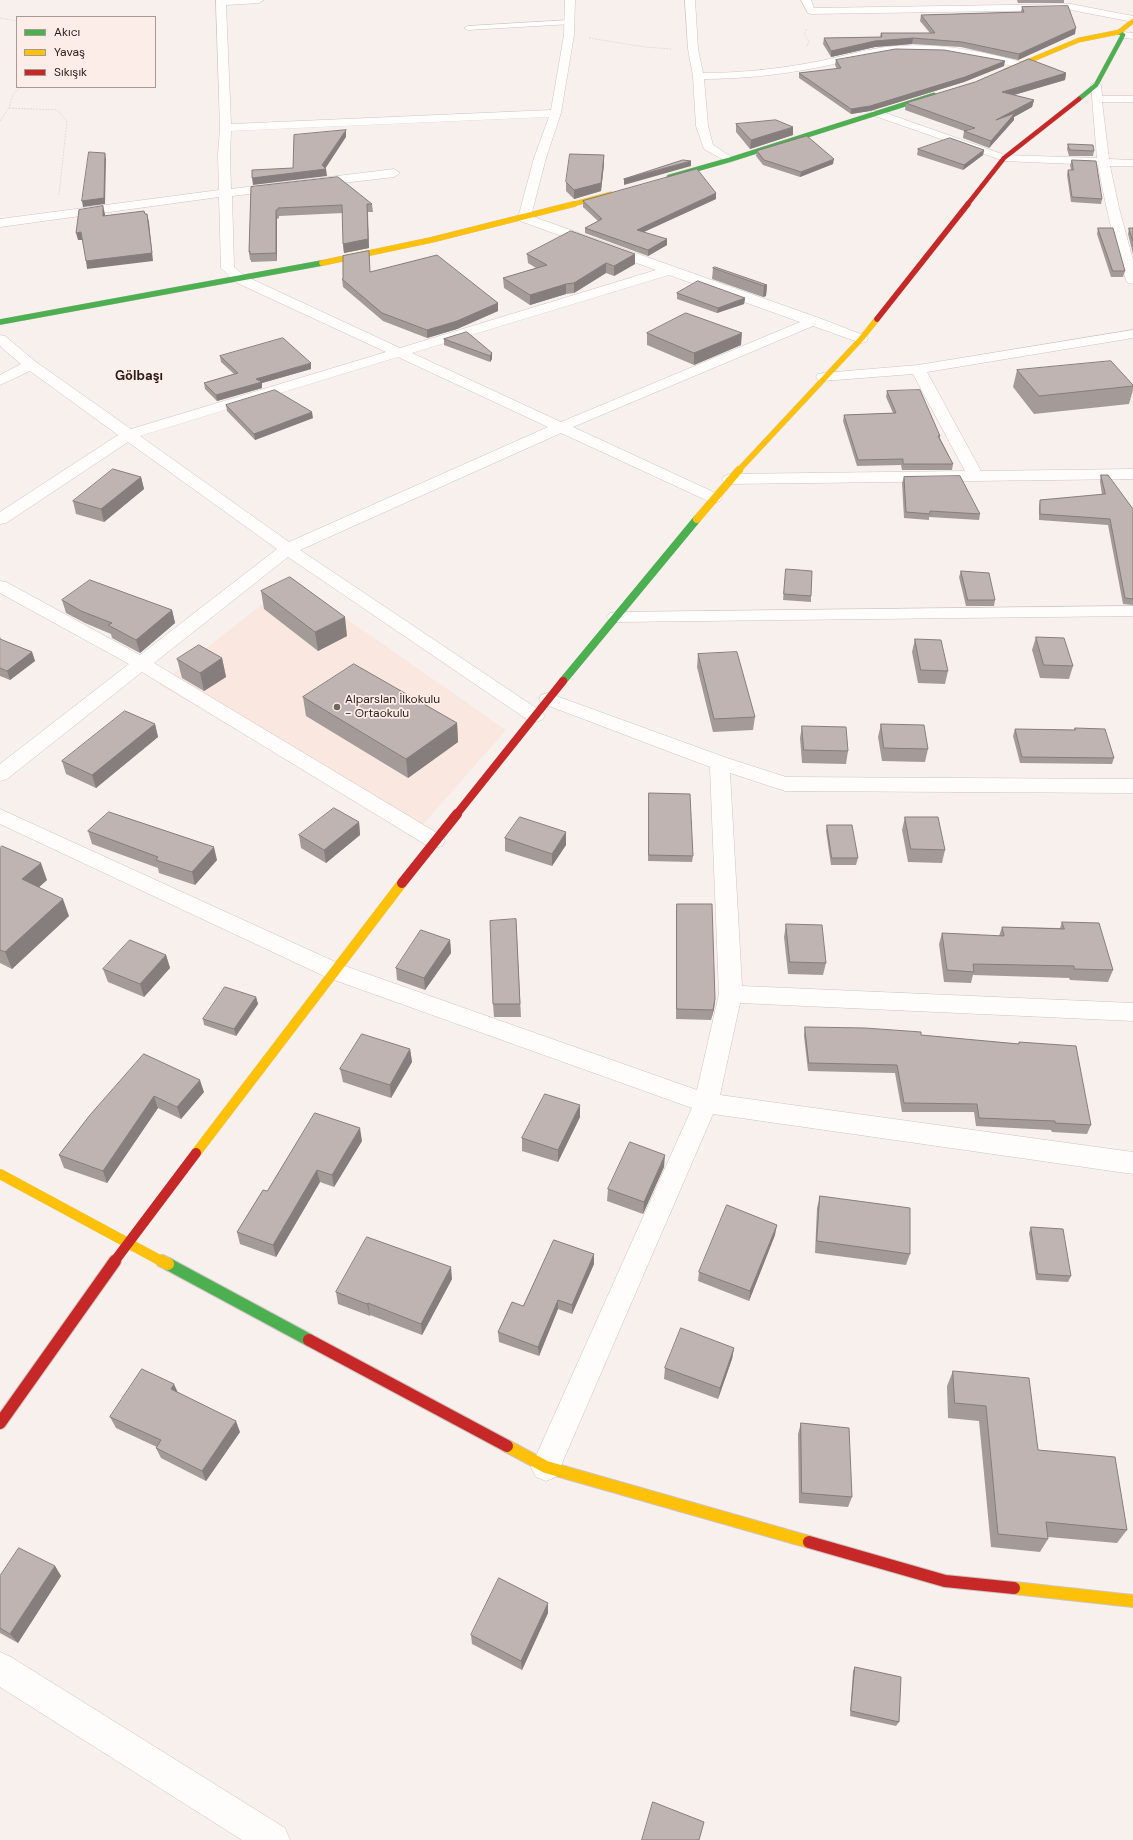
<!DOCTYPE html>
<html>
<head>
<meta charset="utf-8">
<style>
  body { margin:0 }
  #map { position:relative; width:1133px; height:1840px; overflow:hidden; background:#f8f0ed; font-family:"DM Sans",sans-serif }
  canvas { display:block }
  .legend { position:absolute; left:16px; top:16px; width:140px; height:72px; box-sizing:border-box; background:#fdede8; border:1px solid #a89994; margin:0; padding:5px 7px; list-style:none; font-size:12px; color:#291c17 }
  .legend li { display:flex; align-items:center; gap:8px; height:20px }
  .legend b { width:20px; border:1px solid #a89994 }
</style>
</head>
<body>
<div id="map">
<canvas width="1133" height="1840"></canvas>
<ul class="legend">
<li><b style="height:5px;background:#4caf50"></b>Akıcı</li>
<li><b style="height:5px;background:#ffc107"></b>Yavaş</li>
<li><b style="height:5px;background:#c62828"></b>Sıkışık</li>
</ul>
</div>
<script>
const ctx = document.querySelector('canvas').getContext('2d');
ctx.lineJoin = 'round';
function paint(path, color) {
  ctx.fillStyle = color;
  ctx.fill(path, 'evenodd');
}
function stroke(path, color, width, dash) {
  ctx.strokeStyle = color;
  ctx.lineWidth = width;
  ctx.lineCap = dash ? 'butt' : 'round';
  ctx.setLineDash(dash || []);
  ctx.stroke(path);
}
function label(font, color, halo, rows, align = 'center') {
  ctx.font = font + ' "DM Sans",sans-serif';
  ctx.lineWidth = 3.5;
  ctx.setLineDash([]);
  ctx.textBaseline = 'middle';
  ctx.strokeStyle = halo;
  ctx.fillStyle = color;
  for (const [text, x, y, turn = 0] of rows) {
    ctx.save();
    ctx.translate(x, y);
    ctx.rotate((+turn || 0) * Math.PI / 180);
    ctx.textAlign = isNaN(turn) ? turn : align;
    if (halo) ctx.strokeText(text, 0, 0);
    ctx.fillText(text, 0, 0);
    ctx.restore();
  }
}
paint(new Path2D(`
  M292,581L506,730L419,829L159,685Z`), '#fae7e0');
const lane = new Path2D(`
  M569,20L573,22L572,24L468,30L464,28L468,26Z`);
const street = new Path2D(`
  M216,0H264L259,3L226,5L231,124L551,110L564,35L565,0H575L574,35L561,113L546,158L531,216L819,318L866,336L868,339L866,342L861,343L813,326L573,427L720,495L722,498L720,501L714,503L708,501L561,433L300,550L542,712L545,716L542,720L535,722L528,720L288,557L154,663L442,836L445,841L442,846L435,848L428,846L142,672L7,779L0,781V764L129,664L0,593V581L6,582L140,655L277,549L128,442L6,523L0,524V512L118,435L30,371L0,385V375L21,364L0,346V335L5,336L36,362L131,429L386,352L235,282L221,268L219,197L0,227V219L219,190L218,155L220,128ZM549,117L534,158L518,218L520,221L656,270L400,348L245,276L234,267L232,196L394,177L400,173L394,169L231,189L230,155L231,131ZM669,275L800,322L561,422L412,353ZM398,357L548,427L289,542L140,436Z
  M685,0H695L698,49L703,73C740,73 778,69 815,62C842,57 868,48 895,46C940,43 982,51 1025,63L1026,65L1021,68C979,58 939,49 895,52C868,54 842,63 815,68C778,75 741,79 704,79L708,126L713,145L733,158L735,160L729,163L704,149L696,126L693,76L688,49Z
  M801,0H811L814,8L1071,4L1133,16V22L1071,10L811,14L808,13Z
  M1123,32L1133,33V39L1119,37L1118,35Z
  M1096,82L1101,85L1102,96H1133V102H1102L1109,159L1133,160V166H1110L1119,208L1133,260V284L1128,283L1126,280C1114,242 1105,204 1098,165L1004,161L872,115L871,113L872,111H880L1005,155L1097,158L1091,85Z
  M1133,330V338L927,372L981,471L1133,469V479L730,484L724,482L722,479L724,476L730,474L965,471L913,374L823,381L818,380L816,377L818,374L823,373L918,365Z
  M1133,606V616L616,622L610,621L607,617L610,613L616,612Z
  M548,693L727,758L786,777L1133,779V793L785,791L730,773L742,986L1133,1003V1021L740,1003L720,1095L1133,1152V1174L713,1114L556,1477L546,1481L536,1477L531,1467L692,1108L326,977L0,824V809L342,965L697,1090L719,994L710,767L541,703L539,699L541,695Z
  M0,1652L11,1657L285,1828L290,1840H242L0,1687Z`);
const fastFar3 = new Path2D(`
  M1079,99L1096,85L1123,35L1119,32
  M669,177L729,160L934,95`);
const fastFar2 = new Path2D(`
  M0,322L322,263`);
const fastFar1 = new Path2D(`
  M563,681L697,519`);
const fast = new Path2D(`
  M168,1264L309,1340`);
const slowFar4 = new Path2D(`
  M1005,71L1079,40L1119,32L1133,21
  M570,205L611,194`);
const slowFar3 = new Path2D(`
  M322,263L431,240L574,204
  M738,471L861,339L877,319`);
const slowFar2 = new Path2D(`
  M697,519L739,470`);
const slowFar1 = new Path2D(`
  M196,1153L402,883
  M0,1174L163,1262`);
const slow = new Path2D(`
  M162,1261L168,1264
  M507,1446L546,1467L809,1542
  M1014,1588L1133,1601`);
const jamFar4 = new Path2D(`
  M967,205L1004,158L1079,99`);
const jamFar3 = new Path2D(`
  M877,319L968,204`);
const jamFar2 = new Path2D(`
  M456,815L563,681`);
const jamFar1 = new Path2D(`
  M402,883L457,814
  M114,1262L196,1153`);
const jam = new Path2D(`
  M309,1340L507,1446
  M0,1423L115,1261
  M809,1542L945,1581L1014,1588`);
stroke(lane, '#cec3c0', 1);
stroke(street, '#cec3c0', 1);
stroke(fastFar3, '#cec3c0', 5);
stroke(fastFar2, '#cec3c0', 6);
stroke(fastFar1, '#cec3c0', 8);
stroke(fast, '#cec3c0', 14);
stroke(slowFar4, '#cec3c0', 5);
stroke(slowFar3, '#cec3c0', 6);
stroke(slowFar2, '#cec3c0', 8);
stroke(slowFar1, '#cec3c0', 10);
stroke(slow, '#cec3c0', 14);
stroke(jamFar4, '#cec3c0', 5);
stroke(jamFar3, '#cec3c0', 6);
stroke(jamFar2, '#cec3c0', 8);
stroke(jamFar1, '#cec3c0', 10);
stroke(jam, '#cec3c0', 14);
stroke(new Path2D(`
  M0,18L17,21
  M807,29L804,34L809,41L807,45L808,47
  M589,38L645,47L671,49
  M9,108L57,110L67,121L59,195
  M0,121L9,108L13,94L21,87`), '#e0dddd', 1, [2, 1]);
paint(lane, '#fefdfc');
paint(street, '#fefdfc');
stroke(fastFar3, '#4caf50', 4.5);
stroke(fastFar2, '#4caf50', 5.5);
stroke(fastFar1, '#4caf50', 8);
stroke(fast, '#4caf50', 12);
stroke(slowFar4, '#ffc107', 4.5);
stroke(slowFar3, '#ffc107', 5.5);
stroke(slowFar2, '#ffc107', 8);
stroke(slowFar1, '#ffc107', 10);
stroke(slow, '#ffc107', 12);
stroke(jamFar4, '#c62828', 4.5);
stroke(jamFar3, '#c62828', 5.5);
stroke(jamFar2, '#c62828', 8);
stroke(jamFar1, '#c62828', 10);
stroke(jam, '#c62828', 12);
paint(new Path2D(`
  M1017,0H1064V3H1018Z
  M1022,7L1075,34L1018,60L961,47L912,44L875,47L831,57L823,44L824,38L880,37L881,33H930L920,21L921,15L1021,12Z
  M836,60L1004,66L964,82L870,111L851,114L799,78V73L837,69L835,65Z
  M1066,73L1065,80L1014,95L1034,100L1032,107L1014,117V120L989,148L963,138L964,131L905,110L906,103Z
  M736,124L793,135L750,149L736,132Z
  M1068,144L1094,151L1093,156H1069L1067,149Z
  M918,149L984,150L983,155L963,170L917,155Z
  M757,151L833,164L800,177L763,165L756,156Z
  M604,155V164L601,191L574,199L566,191V182Z
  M1072,160L1102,199L1101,204L1071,202L1067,175L1068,170H1071L1070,165Z
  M251,187L372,204L373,212H368L369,248L344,253L343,244V213L279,216V218L277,219V261L251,262V260H250L249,252Z
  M716,199L644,232L667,245L648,256L585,233V228L598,221L583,207V201Z
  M1098,228L1125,271L1123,277H1111L1097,234Z
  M1129,228H1133V254L1128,234Z
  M369,251L370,272L498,303V311L457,329L427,338L383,321L343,287L342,279H343Z
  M527,254H635V264L614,276L606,273L574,293L566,294L530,305L504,288L503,278L536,268L528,263Z
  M713,268L767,285L766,296L763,297L712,279Z
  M677,293L745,298L744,304L717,313L677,299Z
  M647,333L741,345L694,365L647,345Z
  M444,339L492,353V359L490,362L444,345Z
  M220,356L311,369L262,383V388L217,401L205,389L204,383L234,374L221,362Z
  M1017,370L1133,385V390L1129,404L1034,414L1013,387Z
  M887,391L940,436V438L953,464L952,470H902L901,465L857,466L843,421L844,415L893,413L886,397Z
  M226,405L313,418L255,440L227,411Z
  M1101,475L1133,509V605L1123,604L1108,525L1039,520V506L1040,500L1102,495L1100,481Z
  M141,477L144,489L104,522L76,514L73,501Z
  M904,477L980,514L979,520L929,517V520L904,518L902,483Z
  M786,569L811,596V602L783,600Z
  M961,571L995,600L994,606H966L959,577Z
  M261,591L347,636L318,651L264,609Z
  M62,600L172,610L175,623L140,653L112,638L111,634L85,623L66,613Z
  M0,636L1,640L32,652L35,661L10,680L0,676Z
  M1036,637L1073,666L1069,679L1040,678L1032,650Z
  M915,639L948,671L945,684L918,683L912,652Z
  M698,654L755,717L753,730L713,732L697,667Z
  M222,658L226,677L204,691L182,678L177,659Z
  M303,697L457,723L458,742L408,778L306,716Z
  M155,724L158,737L96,788L66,774L62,761Z
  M881,724L928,749L925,762L882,761L878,737Z
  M802,726L848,751L846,764L802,763L800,738Z
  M1075,728L1114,758L1112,764L1020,763L1013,736L1015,729L1074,730Z
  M649,793L693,856L692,862L648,861Z
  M905,817L945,850L942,863L908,862L902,830Z
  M359,822L360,835L326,863L301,848L299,835Z
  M827,825L858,858L856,865H831L826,831Z
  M88,831L217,860L195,885L159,873L158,868L92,844Z
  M505,838L566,845L552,866L505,851Z
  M0,848L47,880L39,887L69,916L12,969L0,963Z
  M677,904L715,999L714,1009L711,1020L676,1019V914Z
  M516,919L521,1017H494L493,1004Z
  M1062,922L1113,970L1108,982L1070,980L1069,978L973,975L971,983L944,982L939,944L942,933L999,936L1002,927L1060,928Z
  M786,924L826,963L823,975L788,974L784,937Z
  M450,940L451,953L425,990L397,980L396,968Z
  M166,955L170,968L144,997L108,982L103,969Z
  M256,997L258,1004L236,1036L204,1025L203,1019Z
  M805,1027L921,1035L1018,1044L1019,1042L1091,1125L1087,1134L1052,1132L1051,1130L976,1126L974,1112H902L895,1073L808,1071L804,1036Z
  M410,1049L412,1062L391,1098L343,1082L340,1069Z
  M144,1054L204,1092L181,1119L158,1108L107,1183L64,1168L59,1155Z
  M580,1105V1117L558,1162L522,1151V1138Z
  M362,1141L334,1187L320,1182L276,1257L240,1244L237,1232L267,1191Z
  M664,1167L643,1214L607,1201L608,1189Z
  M820,1196L910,1254L906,1265L815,1253L817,1208Z
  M1031,1227L1071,1276L1068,1282L1036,1280L1029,1233Z
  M775,1235L749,1301L698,1281L699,1272Z
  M594,1254V1264L572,1314L558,1309L539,1356L499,1342L498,1332L523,1306Z
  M452,1279L422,1335L370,1315V1316L338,1304L336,1292Z
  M734,1348L732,1359L718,1399L664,1379L665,1368Z
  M953,1371L1038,1450L1127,1530L1117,1543L1048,1537V1539L1040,1552L991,1547L979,1421L948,1418L947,1386Z
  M178,1392L240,1432L206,1481L161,1458L156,1448L157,1447L116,1428L110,1417Z
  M801,1423L852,1497L848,1507L799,1503L798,1434Z
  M55,1566L61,1576L18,1643L0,1633V1576Z
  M548,1613L522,1670L472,1644L471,1635Z
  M855,1667L899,1722L896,1726L850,1716L853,1671Z`), '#a49b99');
paint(new Path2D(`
  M1076,28L1075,34L1018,60L1019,54Z
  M913,38L912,44L875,47L831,57V51L875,41Z
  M1005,61L1004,66L964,82L870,111L851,114V109Z
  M1066,73L1065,80L1000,99L1002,92Z
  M1034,100L1032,107L1014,117V120L989,148L996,120Z
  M793,127V135L750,149L751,140Z
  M346,130V137L325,169H326L327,176L253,185L252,178L322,165Z
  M984,150L983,155L963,170L964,165Z
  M105,153L106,159L105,204L83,207L82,201Z
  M604,155V164L601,191L574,199V190Z
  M834,159L833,164L800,177L801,172Z
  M691,161V166L624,185V179Z
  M716,193V199L637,235V230Z
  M367,204L369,248L344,253L343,244Z
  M103,206L105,214V224L103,216Z
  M276,210L277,219V261L276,253Z
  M147,214L149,222L153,261L87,269L86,261Z
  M81,232L83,240H78L76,233Z
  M667,239V245L648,256V250Z
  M635,254V264L614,276V266Z
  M606,263V273L574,293V283Z
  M566,284V294L530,305V295Z
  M767,285L766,296L763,297L764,286Z
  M745,298L744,304L717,313L718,308Z
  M498,303V311L457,329L427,338V330Z
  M742,333L741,345L694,365V353Z
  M492,353V359L490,362V356Z
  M311,363V369L262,383V388L217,401L216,395L256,379Z
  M312,412L313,418L255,440L254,434Z
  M141,477L144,489L104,522L101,509Z
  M172,610L175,623L140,653L136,640Z
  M345,617L347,636L318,651L315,632Z
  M32,652L35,661L10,680L7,671Z
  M222,658L226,677L204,691L200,673Z
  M457,723L458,742L408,778L406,759Z
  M155,724L158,737L96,788L92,775Z
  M359,822L360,835L326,863L324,850Z
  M566,832V845L552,866V854Z
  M214,847L217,860L195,885L192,872Z
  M41,863L47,880L29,896L22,879Z
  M63,899L69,916L12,969L5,952Z
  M450,940L451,953L425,990L424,978Z
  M166,955L170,968L144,997L140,984Z
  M256,997L258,1004L236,1036L234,1029Z
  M715,999L714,1009L711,1020L713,1010Z
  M410,1049L412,1062L391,1098L390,1085Z
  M200,1080L204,1092L181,1119L177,1107Z
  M154,1096L158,1108L107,1183L103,1171Z
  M580,1105V1117L558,1162V1150Z
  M360,1128L362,1141L334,1187L332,1175Z
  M665,1155L664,1167L643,1214L644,1202Z
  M317,1170L320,1182L276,1257L273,1245Z
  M777,1225L775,1235L749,1301L750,1291Z
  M594,1254V1264L572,1314V1305Z
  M451,1267L452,1279L422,1335L421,1324Z
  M558,1300V1309L539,1356L538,1347Z
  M368,1303L370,1315V1316L367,1304Z
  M734,1348L732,1359L718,1399L720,1388Z
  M174,1384L179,1395L171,1389Z
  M236,1421L240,1432L206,1481L202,1471Z
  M55,1566L61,1576L18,1643L10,1634Z
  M548,1603V1613L522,1670L521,1661Z`), '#867e7d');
const building = new Path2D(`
  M1068,6L1076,28L1019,54L962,42L913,38L875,41L831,51L824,38L882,37L881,33H935L921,15L1024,12L1022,7Z
  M896,49L944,50L1005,61L965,77L870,106L851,109L799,73L841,68L836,60Z
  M1029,59L1066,73L1002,92L1034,100L996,120L1015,113L991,141L964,131L975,128L906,103L975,82Z
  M776,120L793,127L751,140L736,124Z
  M346,130L322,165L326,169L252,178V170L293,168L294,135Z
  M807,136L834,159L801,172L764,160L757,151Z
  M950,138L984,150L964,165L918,149Z
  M1068,144L1093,145L1094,151L1070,150Z
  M89,152L105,153L104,198L82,201Z
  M570,154L604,155L601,183L574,190L566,182Z
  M683,160L691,161L624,179Z
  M1072,160L1096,161L1102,199L1072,197L1068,170H1073Z
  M697,169L716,193L637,230L667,239L648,250L585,228L602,219L583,201Z
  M338,177L372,204H367L368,239L343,244L342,205L278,208V210H276V253L250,254V251L249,252L251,187Z
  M103,206V216L144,211L145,214H147L152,253L86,261L81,232L76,233L79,210Z
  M1098,228H1113L1125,271H1113Z
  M1129,228H1133V241Z
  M571,231L635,254L614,266L606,263L574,283L566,284L530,295L503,278L547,265L527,254Z
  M369,251L370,272L437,255L498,303L457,321L427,330L382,313L342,279H343V256Z
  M715,267L767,285L764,286L713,268Z
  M698,281L745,298L718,308L677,293Z
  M686,313L742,333L694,353L647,333Z
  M467,332L492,353L490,356L444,339Z
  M283,338L311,363L256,379L262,382L216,395L204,383L238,373L220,356Z
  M1111,361L1133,385V386L1039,396L1017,370Z
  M275,390L312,412L254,434L226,405Z
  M920,390L940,436H938L953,464H903V459L858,460L844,415L896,413L887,391Z
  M113,469L141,477L101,509L73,501Z
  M1101,475H1108L1133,509V599L1125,598L1110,519L1040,514V500L1105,494Z
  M960,476L980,514L930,511V514L906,512L904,477Z
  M786,569L812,571L811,596L784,594Z
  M961,571L989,573L995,600H968Z
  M290,577L345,617L315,632L261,591Z
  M90,580L172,610L136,640L108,625L112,623L81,611L62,600Z
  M1036,637L1064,638L1073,666L1044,665Z
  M0,639L32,652L7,671L0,668Z
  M915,639L941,640L948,671L921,670Z
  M199,645L222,658L200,673L177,659Z
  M737,652L755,717L714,719L698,654Z
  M354,664L457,723L406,759L303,697Z
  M125,711L155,724L92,775L62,761Z
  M881,724L924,725L928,749L884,748Z
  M802,726L846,727L848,751L804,750Z
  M1075,728L1105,729L1114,758L1022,757L1015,729L1075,730Z
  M649,793L690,794L693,856L649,855Z
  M334,808L359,822L324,850L299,835Z
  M109,812L214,847L192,872L156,860L158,857L88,831Z
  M520,817L566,832L552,854L505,838Z
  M905,817H938L945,850L911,849Z
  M827,825H852L858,858H832Z
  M2,846L41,863L22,879L63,899L5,952L0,950V848Z
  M677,904H712L715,999L713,1010L677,1009Z
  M516,919L520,1004H493L490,921Z
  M1062,922L1099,923L1113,970L1074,969V966L973,964L974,972L947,970L942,933L1004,936L1002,927L1064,929Z
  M786,924L822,925L826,963L790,962Z
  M421,930L450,940L424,978L396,968Z
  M130,940L166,955L140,984L103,969Z
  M225,987L256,997L234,1029L203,1019Z
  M805,1027L865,1028L921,1032V1035L1019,1044V1042L1076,1046L1091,1125L1055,1123V1121L979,1118L977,1104L904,1103L897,1065L809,1063Z
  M362,1034L410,1049L390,1085L340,1069Z
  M144,1054L200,1080L177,1107L154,1096L103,1171L59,1155L90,1115Z
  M545,1094L580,1105L558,1150L522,1138Z
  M315,1113L360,1128L332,1175L317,1170L273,1245L237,1232L263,1190L267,1191Z
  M630,1142L665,1155L644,1202L608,1189Z
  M820,1196L910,1208V1254L817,1241Z
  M727,1205L777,1225L750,1291L699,1272Z
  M1031,1227L1063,1229L1071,1276L1038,1274Z
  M367,1237L451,1267L421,1324L368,1303L367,1304L336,1292Z
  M554,1240L594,1254L572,1305L558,1300L538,1347L498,1332L512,1302L523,1306Z
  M681,1328L734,1348L720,1388L665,1368Z
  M142,1369L174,1384L171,1389L236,1421L202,1471L156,1448L161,1440L110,1417Z
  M953,1371L1029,1378L1038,1450L1115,1457L1127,1530L1046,1522L1048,1539L998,1534L986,1406L955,1403Z
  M801,1423L849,1428L852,1497L802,1493Z
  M19,1548L55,1566L10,1634L0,1628V1576Z
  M499,1578L548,1603L521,1661L471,1635Z
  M855,1667L901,1677L899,1722L851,1711Z
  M653,1802L704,1822L699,1840H642Z`);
paint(building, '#bfb4b2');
stroke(building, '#867e7d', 1);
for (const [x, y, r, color] of [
  [337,707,4,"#716662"]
]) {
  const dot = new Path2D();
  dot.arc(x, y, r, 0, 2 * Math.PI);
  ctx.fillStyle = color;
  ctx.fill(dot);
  stroke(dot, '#fdede8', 1.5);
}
label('12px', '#291c17', '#fdede8', [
  ["Alparslan İlkokulu",345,700],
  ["- Ortaokulu",345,714]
], 'left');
label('bold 13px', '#291c17', '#fdede8', [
  ["Gölbaşı",139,377]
]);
</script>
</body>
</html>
